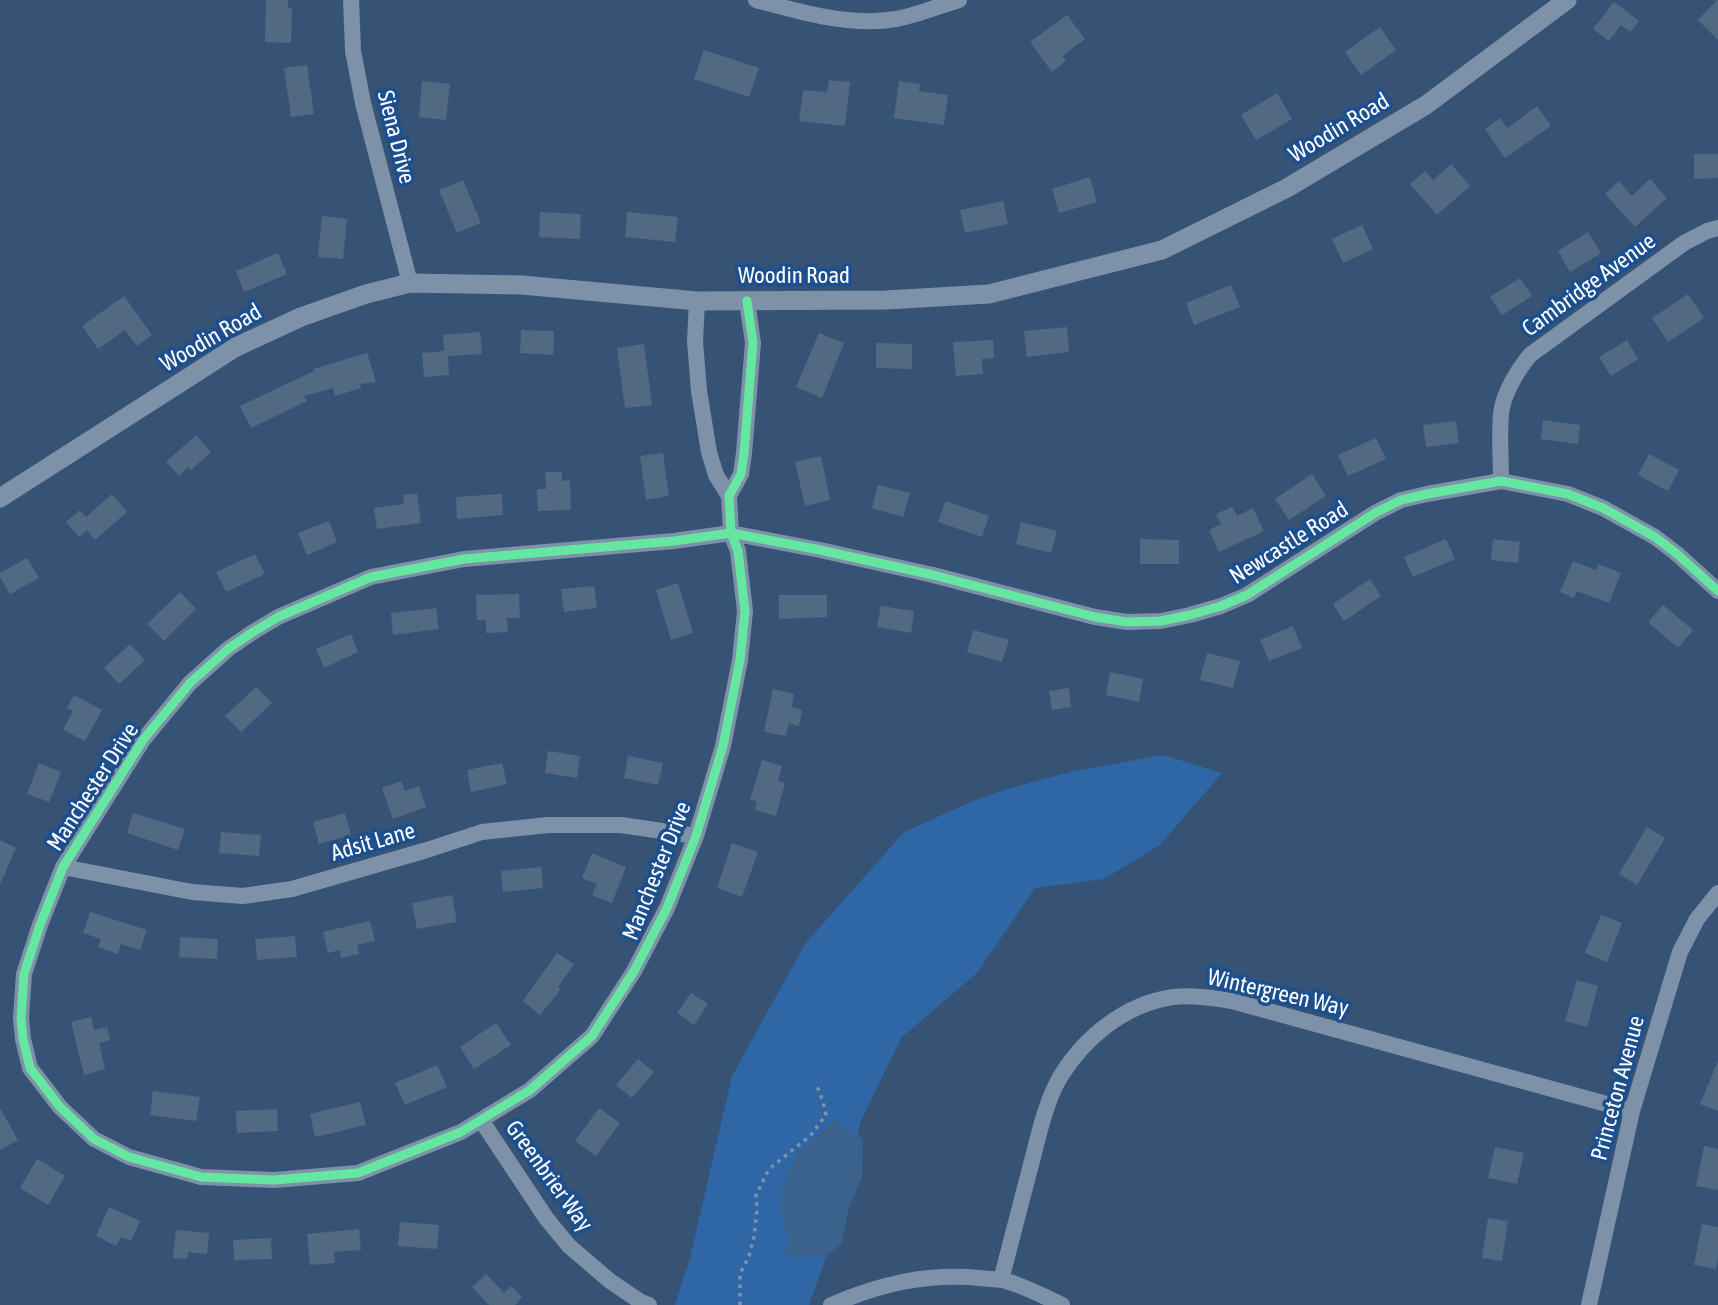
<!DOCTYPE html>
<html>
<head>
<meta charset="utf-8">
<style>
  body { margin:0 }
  canvas { display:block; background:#365274 }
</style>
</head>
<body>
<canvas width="1718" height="1305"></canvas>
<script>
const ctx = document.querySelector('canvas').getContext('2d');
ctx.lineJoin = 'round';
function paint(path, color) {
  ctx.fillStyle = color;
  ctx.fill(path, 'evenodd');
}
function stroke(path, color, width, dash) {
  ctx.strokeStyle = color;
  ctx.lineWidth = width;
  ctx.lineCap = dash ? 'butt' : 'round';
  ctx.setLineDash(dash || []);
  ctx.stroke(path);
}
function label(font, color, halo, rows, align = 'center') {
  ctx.font = font + ' "Asap Condensed",sans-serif';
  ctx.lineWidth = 7;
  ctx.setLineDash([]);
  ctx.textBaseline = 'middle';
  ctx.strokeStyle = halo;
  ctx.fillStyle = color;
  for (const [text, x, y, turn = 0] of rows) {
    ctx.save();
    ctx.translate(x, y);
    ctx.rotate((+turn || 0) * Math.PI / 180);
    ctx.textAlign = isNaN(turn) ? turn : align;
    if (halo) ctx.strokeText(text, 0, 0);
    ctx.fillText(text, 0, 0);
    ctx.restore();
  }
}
paint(new Path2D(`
  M1163,755L1222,773L1160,845L1104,879L1035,888L977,973L901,1038L861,1121L832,1241L809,1305H675L690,1258L732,1076L805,944L904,832L973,801L1010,788L1074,771Z`), '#2f66a5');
paint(new Path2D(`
  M834,1120L863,1139L862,1177L849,1208L842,1244L826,1256L789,1257L784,1252L791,1244L784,1227L780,1196L795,1156Z`), '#3b618d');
paint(new Path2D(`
  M266,0H288V7L292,8L291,43L265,42Z
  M1717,0H1718V40L1698,20Z
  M1614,2L1639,21L1630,32L1621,25L1609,41L1593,29Z
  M1067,15L1085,39L1062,56L1066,61L1052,72L1030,42Z
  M1380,27L1396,50L1361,75L1345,52Z
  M704,50L759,68L749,97L694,79Z
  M307,65L314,114L291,117L284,68Z
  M829,80L850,82L845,126L799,121L803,90L827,92Z
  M422,81L450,84L446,120L419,117Z
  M899,81L920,84L919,91L948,95L944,125L894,118Z
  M1277,93L1292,119L1256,140L1241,115Z
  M1537,106L1551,126L1505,158L1485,129L1500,118L1507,128Z
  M1694,154H1718V178L1694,179Z
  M1451,164L1470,186L1437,215L1410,184L1425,171L1433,180Z
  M1090,177L1097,202L1059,213L1052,189Z
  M1650,179L1667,198L1635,227L1605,194L1619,181L1632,196Z
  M463,180L481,223L457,233L439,190Z
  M1003,201L1008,224L965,233L960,210Z
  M540,212L581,214L580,239L539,237Z
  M627,212L678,217L675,242L625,237Z
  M322,216L347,219L343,259L318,257Z
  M1362,225L1373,249L1343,263L1332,239Z
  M1588,232L1601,253L1570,272L1558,251Z
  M278,253L287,274L244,292L236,271Z
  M1520,278L1532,296L1502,315L1490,297Z
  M1231,285L1240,307L1194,325L1186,303Z
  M1688,294L1704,318L1668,342L1652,318Z
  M124,296L152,335L137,346L125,330L98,349L82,326Z
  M1067,327L1069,352L1027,357L1024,331Z
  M521,330L554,331L553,355L520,353Z
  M480,332L482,354L448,356L449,375L424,377L422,353L444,351L443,335Z
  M819,333L844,343L822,398L796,387Z
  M993,340L994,358L982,359L983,374L956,376L953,342Z
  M1627,340L1638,359L1611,376L1599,357Z
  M876,343L912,344V369L876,368Z
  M644,344L652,405L625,408L617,348Z
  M367,353L376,382L360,384L361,388L335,396L333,388L304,396L307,401L251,428L240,406L314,371L313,369Z
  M1543,420L1580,425L1578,444L1541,439Z
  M1456,421L1459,443L1426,447L1423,425Z
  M196,435L211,452L191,470L188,467L179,476L166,462Z
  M1376,438L1386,459L1348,476L1338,455Z
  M663,453L669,496L646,500L640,456Z
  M1649,454L1679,470L1668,491L1638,475Z
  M821,456L830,500L805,506L795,462Z
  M545,472H562V481L570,480L571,510L538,511L537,489H546Z
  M1312,474L1326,496L1289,520L1275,499Z
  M878,485L910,493L903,517L872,508Z
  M417,493L421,523L377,529L374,508L404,504L403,495Z
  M112,494L127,512L95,540L87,530L79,537L66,522L80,510L86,517Z
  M502,494L503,515L457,519L456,497Z
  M946,501L989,516L982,537L938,522Z
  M1232,507L1237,516L1253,508L1264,531L1219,552L1209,530L1221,524L1216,514Z
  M329,521L337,542L307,555L298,533Z
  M1021,522L1057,531L1051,553L1016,544Z
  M1140,539L1179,540V564H1140Z
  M1446,539L1455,559L1413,577L1404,557Z
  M1493,539L1520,542L1518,563L1491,560Z
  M255,554L265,574L226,592L216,572Z
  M27,558L39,578L10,594L0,577V573Z
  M1573,561L1596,570L1598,564L1621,573L1609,603L1577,591L1574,598L1560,592Z
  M1370,579L1381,596L1344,621L1333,604Z
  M678,583L693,633L671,640L656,590Z
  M594,586L597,608L564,612L561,589Z
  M180,592L196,609L164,641L147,624Z
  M519,594L520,618H507L508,632L486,633V620H477L476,595Z
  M779,595H827V617L779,619Z
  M1663,605L1693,630L1678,648L1648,622Z
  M881,606L914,611L911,633L877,627Z
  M436,608L439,629L393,635L391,613Z
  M1293,626L1302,648L1269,661L1260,640Z
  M973,630L1009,640L1002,662L967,652Z
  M351,634L358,652L324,668L316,649Z
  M130,644L145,660L119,684L104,668Z
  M1207,653L1240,661L1233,688L1200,680Z
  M1110,672L1143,679L1139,702L1106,695Z
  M256,687L272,703L241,732L225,716Z
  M1069,688L1071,707L1052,710L1049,691Z
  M773,689L794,694L792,707L802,710L799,726L789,723L786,736L764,732Z
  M74,695L102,710L85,741L63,730L73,711L67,708Z
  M548,751L580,756L577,778L545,773Z
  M628,756L663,763L658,785L624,778Z
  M762,760L782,766L778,781L785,783L776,816L755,810L757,801L750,800Z
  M39,763L61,772L49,802L27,794Z
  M502,763L507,784L471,792L467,770Z
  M401,781L405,791L419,786L426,807L393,819L382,788Z
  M133,813L185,829L178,850L127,833Z
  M345,813L351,835L319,844L313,822Z
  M1647,827L1665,838L1637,885L1619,874Z
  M221,832L261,835L259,856L219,853Z
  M0,840L16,848L0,885Z
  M732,843L758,852L742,897L717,888Z
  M592,853L626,867L612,903L592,895L597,884L582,878Z
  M541,867L543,888L503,892L501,871Z
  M452,895L457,922L417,929L412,903Z
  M90,912L147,930L140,950L121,944L118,954L98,947L101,939L83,933Z
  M1601,915L1622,923L1607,962L1585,953Z
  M370,921L375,941L357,945L359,954L341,958L340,950L328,953L323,932Z
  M295,936L297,957L257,960L255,939Z
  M180,937L218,939L217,959L179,957Z
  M557,953L574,964L558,987L561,989L540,1015L523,1001Z
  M1577,980L1598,986L1587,1027L1565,1021Z
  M691,993L708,1004L694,1025L677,1013Z
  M91,1017L94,1030L107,1027L110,1040L99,1043L105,1069L84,1075L71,1022Z
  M496,1023L511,1045L474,1069L460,1047Z
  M638,1059L654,1072L632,1098L616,1085Z
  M1718,1061V1111L1700,1104Z
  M437,1065L447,1087L405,1105L395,1083Z
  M153,1091L200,1097L196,1121L150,1115Z
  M360,1102L366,1125L315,1137L310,1114Z
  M0,1108L18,1140L0,1150Z
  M599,1108L620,1123L596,1156L575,1141Z
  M277,1109L278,1131L237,1133L236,1111Z
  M1704,1146L1718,1149V1190L1696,1186Z
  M1495,1147L1524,1153L1517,1184L1488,1178Z
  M37,1159L65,1176L48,1205L20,1188Z
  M109,1207L140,1221L131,1241L121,1237L116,1246L96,1236Z
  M1488,1218L1508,1221L1502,1261L1482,1258Z
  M400,1222L439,1225L437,1249L398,1246Z
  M1702,1224L1718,1227V1256L1716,1269L1694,1265Z
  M359,1229L361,1250L334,1252L335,1263L310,1265L307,1234Z
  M176,1230L209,1233L207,1254L188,1252L187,1259L173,1258Z
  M271,1238L272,1259L234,1260L233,1240Z
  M486,1274L504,1293L511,1286L522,1297L515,1305H489L472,1287Z`), '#526984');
stroke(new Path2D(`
  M740,1305V1274L749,1256L754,1237L757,1209L756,1195L769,1169L810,1136L826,1115L823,1102L816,1083`), '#7d92a8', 3.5, [3.5, 5]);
stroke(new Path2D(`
  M351,0L353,51L363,103L410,283
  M756,0C800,12 850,27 896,19C917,15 939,6 959,0
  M697,301L695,341L699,391L709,452L716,475L729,496
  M747,301L753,343L744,453L741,474L729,496L731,533L738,551L745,611L740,660L723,746L696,836L667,908L634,971L592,1036L530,1090L461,1132L358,1173L274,1180L201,1177L129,1157L94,1139L60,1107L30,1068L23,1039L21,1018L24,974L40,925L63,867L143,740L190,683L228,649L253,632L278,617L371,577L464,559L674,541L731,533L820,550L933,575L1095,617L1127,622L1161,621L1190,615L1221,606L1247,595L1375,513L1401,500L1427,494L1501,481L1568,494L1603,508L1655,537L1676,553L1718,591
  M1501,481C1501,459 1499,436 1501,414C1503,394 1517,371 1530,355L1684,243L1707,231L1718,228
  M63,867L192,892L243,896L292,889L427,850L482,832L548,825H621L696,836
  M481,1120L546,1218L569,1246L610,1281L641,1302L649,1305
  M1001,1280C1010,1245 1019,1211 1028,1176C1037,1144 1043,1108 1059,1079C1083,1038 1125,1004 1173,997C1193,995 1212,998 1232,1001L1632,1111
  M831,1305C880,1284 926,1273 980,1278C987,1279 995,1279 1002,1280C1023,1285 1043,1296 1062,1305
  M1589,1305L1632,1111L1680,952L1697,919L1718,893`), '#7d92a8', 16);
stroke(new Path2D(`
  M0,498L236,347L301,317L366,294L410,283L522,285L697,301L886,300L989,294L1162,250L1287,188L1426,105L1567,0`), '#7d92a8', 19);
stroke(new Path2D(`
  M747,301L753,343L744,453L741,474L729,496L731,533L738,551L745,611L740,660L723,746L696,836L667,908L634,971L592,1036L530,1090L461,1132L358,1173L274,1180L201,1177L129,1157L94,1139L60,1107L30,1068L23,1039L21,1018L24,974L40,925L63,867L143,740L190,683L228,649L253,632L278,617L371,577L464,559L674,541L731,533L820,550L933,575L1095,617L1127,622L1161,621L1190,615L1221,606L1247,595L1375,513L1401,500L1427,494L1501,481L1568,494L1603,508L1655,537L1676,553L1718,591`), '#66e7a1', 9);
label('23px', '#fff', '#1b4f8f', [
  ["Woodin Road",1339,128,-31],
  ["Siena Drive",396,137,76],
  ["Woodin Road",794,276],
  ["Cambridge Avenue",1589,285,-36],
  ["Woodin Road",211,338,-30],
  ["Newcastle Road",1289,543,-32],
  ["Manchester Drive",93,787,-57],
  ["Adsit Lane",373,842,-16],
  ["Manchester Drive",657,871,-68],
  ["Wintergreen Way",1278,993,13],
  ["Princeton Avenue",1618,1088,-75],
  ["Greenbrier Way",549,1176,54]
]);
</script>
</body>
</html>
